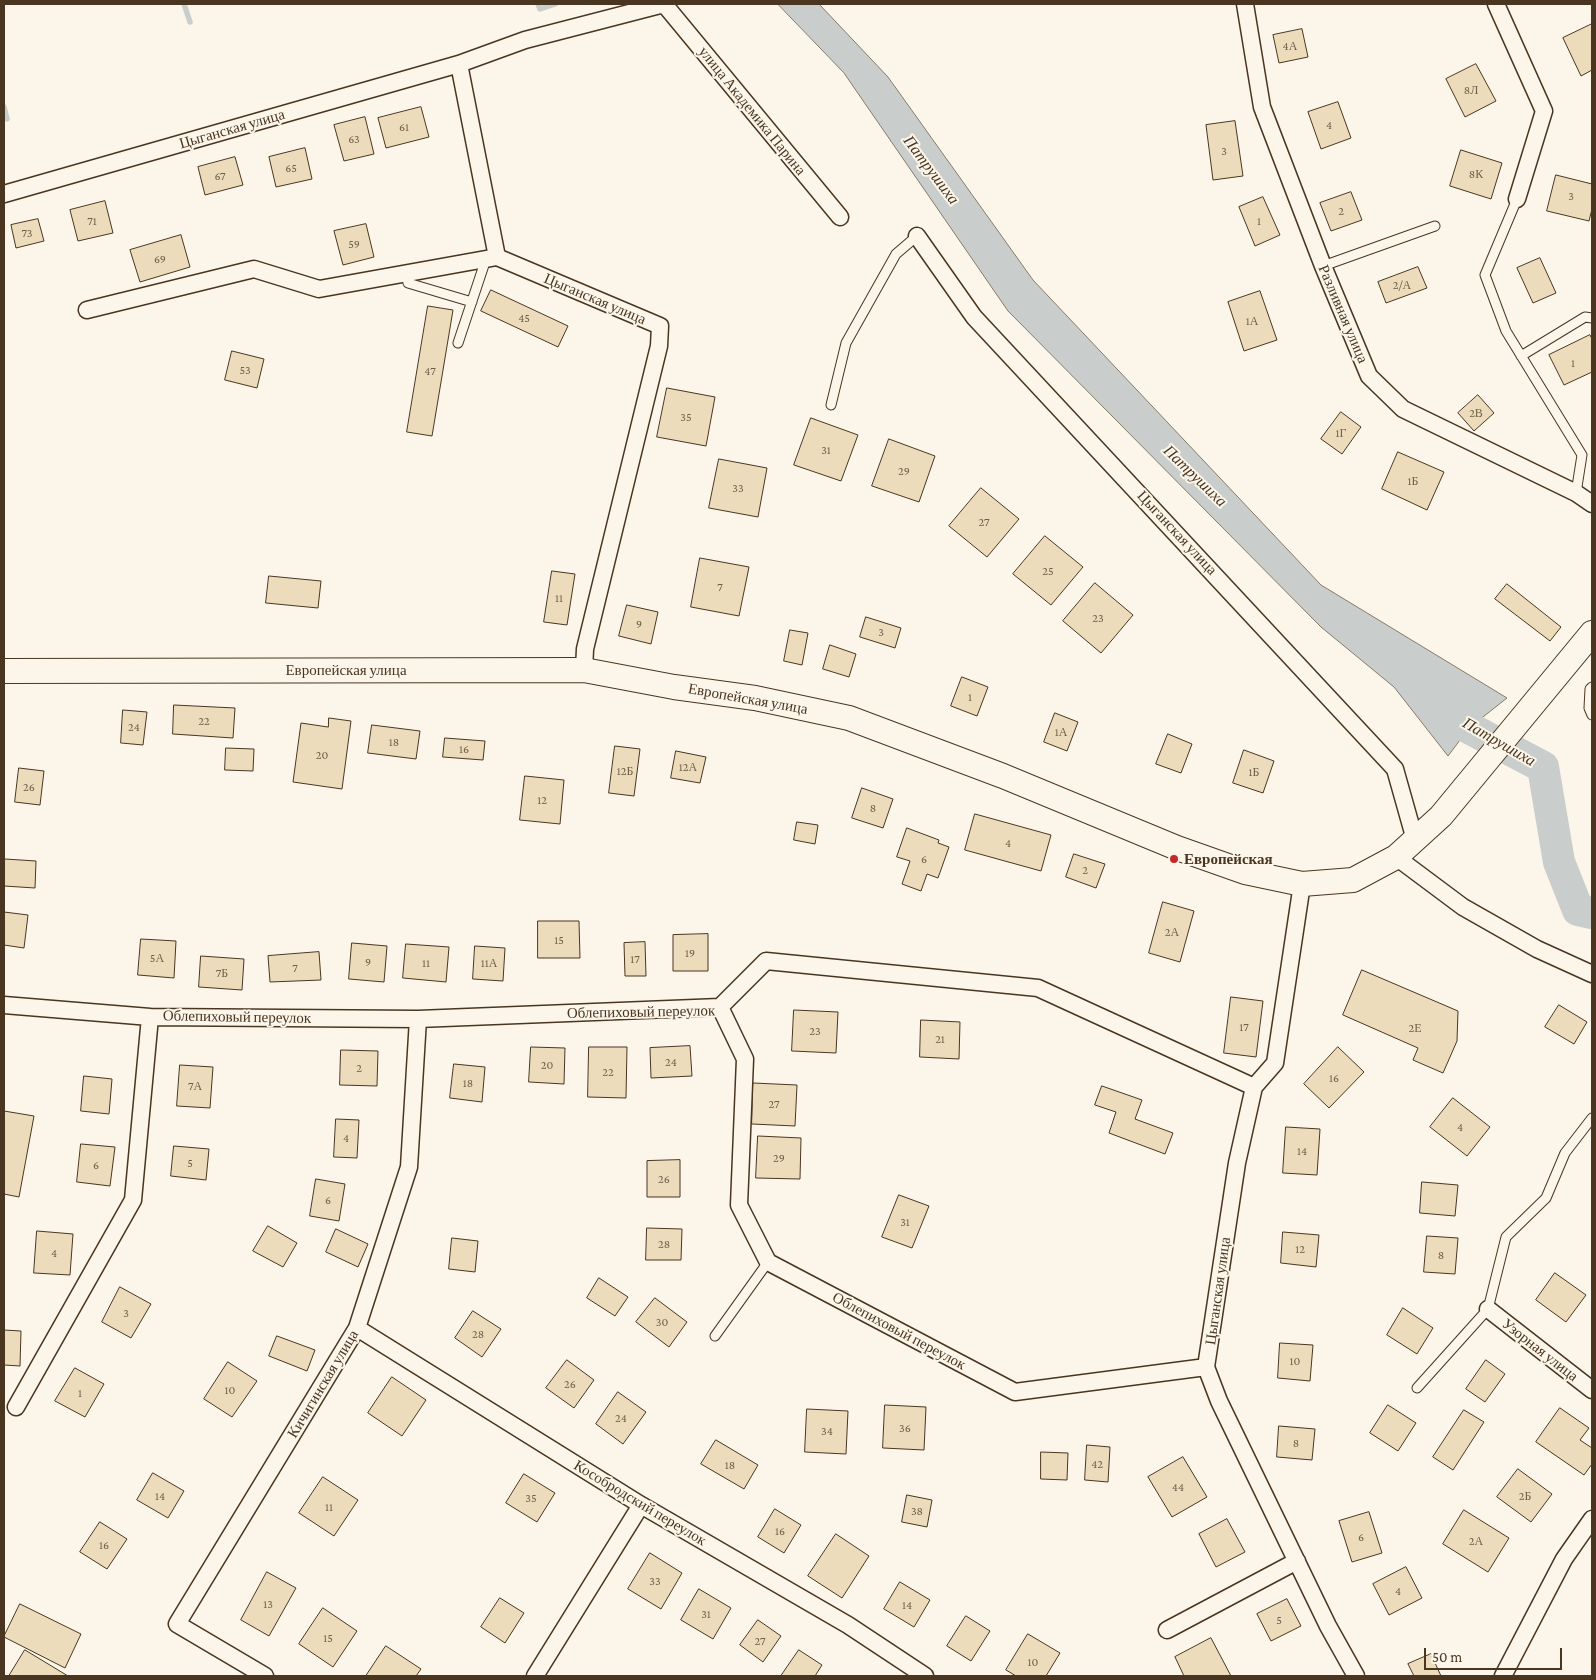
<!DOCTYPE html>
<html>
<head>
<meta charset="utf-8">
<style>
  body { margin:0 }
  #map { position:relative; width:1596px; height:1680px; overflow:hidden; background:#fbf6e9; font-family:"Crimson Pro",serif }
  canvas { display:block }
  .frame { position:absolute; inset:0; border:5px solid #4a3520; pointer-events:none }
  .scale { position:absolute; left:1424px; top:1648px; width:138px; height:22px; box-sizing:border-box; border:2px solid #4a3520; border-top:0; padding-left:6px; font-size:15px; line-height:18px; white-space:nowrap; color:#4a3520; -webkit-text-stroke:4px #fbf6e9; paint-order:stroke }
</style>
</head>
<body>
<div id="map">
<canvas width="1596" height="1680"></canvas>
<div class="frame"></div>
<div class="scale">50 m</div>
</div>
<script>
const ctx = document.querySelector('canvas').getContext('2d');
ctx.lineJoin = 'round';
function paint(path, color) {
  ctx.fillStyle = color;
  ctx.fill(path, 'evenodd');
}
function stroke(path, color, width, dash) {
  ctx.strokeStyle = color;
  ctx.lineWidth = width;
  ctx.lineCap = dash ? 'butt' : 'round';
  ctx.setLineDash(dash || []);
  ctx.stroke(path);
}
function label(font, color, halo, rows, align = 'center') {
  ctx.font = font + ' "Crimson Pro",serif';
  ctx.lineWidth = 4;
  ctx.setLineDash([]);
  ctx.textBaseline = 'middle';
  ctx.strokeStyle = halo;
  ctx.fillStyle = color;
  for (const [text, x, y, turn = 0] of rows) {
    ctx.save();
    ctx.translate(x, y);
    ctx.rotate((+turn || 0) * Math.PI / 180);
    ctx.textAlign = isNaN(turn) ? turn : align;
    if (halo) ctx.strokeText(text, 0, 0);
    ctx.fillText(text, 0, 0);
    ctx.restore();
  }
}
const water = new Path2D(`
  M778,4H819L888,77L1033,280L1321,585L1507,698L1469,728L1448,756L1394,687L1321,627L1008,311L844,73Z`);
paint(water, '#c9cecd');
stroke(water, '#887966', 1);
stroke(new Path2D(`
  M184,4L190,22
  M538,4L540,9L555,4
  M4,107L7,119`), '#c9cecd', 5.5);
stroke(new Path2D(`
  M1435,699L1469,728L1543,767L1559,862L1578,910L1592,913`), '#c9cecd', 32);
const building = new Path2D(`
  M1592,24V70L1581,76L1563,38Z
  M1302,29L1308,57L1279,63L1273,35Z
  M1476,64L1496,101L1465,117L1446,79Z
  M1338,102L1351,138L1321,149L1308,112Z
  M421,107L429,137L386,148L378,118Z
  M365,117L374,154L344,161L334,125Z
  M1235,121L1243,176L1213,180L1206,125Z
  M305,148L312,179L276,187L269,157Z
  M1461,150L1502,163L1491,199L1450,186Z
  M235,157L243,185L205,195L198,167Z
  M1556,175L1592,184V209L1589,221L1547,211Z
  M1351,192L1362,220L1331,231L1320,203Z
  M1263,197L1280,235L1255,246L1239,207Z
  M105,201L113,233L78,241L70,210Z
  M38,219L44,241L16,248L11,225Z
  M366,224L374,257L343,265L334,231Z
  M181,235L190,267L140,282L130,250Z
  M1540,258L1556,293L1533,303L1517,268Z
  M1418,267L1427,288L1386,303L1378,282Z
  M491,290L568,326L558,347L481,311Z
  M1260,291L1277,340L1244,351L1228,302Z
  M428,306L453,310L432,436L407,432Z
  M1590,335L1592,339V372L1564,385L1549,355Z
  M232,351L264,359L257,388L225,380Z
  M667,388L715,397L706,446L657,437Z
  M1478,395L1494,413L1474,431L1458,413Z
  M1341,412L1361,427L1342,454L1321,439Z
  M811,418L858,435L841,481L794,465Z
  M889,439L935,456L919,502L872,486Z
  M1398,452L1444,472L1427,510L1382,489Z
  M719,459L767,468L758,517L709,508Z
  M981,488L1019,519L987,557L949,526Z
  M1045,536L1083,567L1051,605L1013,574Z
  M700,558L749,567L739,616L691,607Z
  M552,571L575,574L567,625L544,622Z
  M269,576L321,581L318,608L266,603Z
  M1095,583L1133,615L1101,653L1063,621Z
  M1507,584L1561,627L1550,641L1495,599Z
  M627,605L658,612L651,644L619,636Z
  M866,617L901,628L895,648L860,637Z
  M790,630L808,633L802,665L784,661Z
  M830,645L856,654L849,677L823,669Z
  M962,677L988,687L977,716L951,706Z
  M174,705L235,708L233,738L173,734Z
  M123,710L147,712L143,745L121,743Z
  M1055,713L1078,722L1067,751L1044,742Z
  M329,718L351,721L342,789L293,782L301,723L328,727Z
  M372,725L420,731L416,759L368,753Z
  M1168,734L1192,744L1181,773L1156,764Z
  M445,738L485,741L483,760L443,757Z
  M615,746L640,749L634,796L609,793Z
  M226,748L254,749L253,771L225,770Z
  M1244,750L1274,761L1263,793L1233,783Z
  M676,751L706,757L700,783L671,778Z
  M19,768L44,771L40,805L15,802Z
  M525,776L564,780L560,824L520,820Z
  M862,788L893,799L883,828L852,818Z
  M975,814L1051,835L1041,871L965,850Z
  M797,822L818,825L815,844L794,840Z
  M907,828L939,840L938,843L949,847L938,878L927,874L921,891L902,884L910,861L897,857Z
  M1074,854L1105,864L1096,888L1066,877Z
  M5,859L36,861L35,888L4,886Z
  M1163,902L1194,911L1180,962L1149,953Z
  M4,912L28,915L24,948L4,945Z
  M538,921H579L580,958H538Z
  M708,934V971H673V935Z
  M141,939L176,941L174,978L138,975Z
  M645,942L646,976H625L624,943Z
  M352,943L387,946L384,982L349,979Z
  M406,944L449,947L446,982L403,978Z
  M475,946L505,948L503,981L473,979Z
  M319,952L321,980L270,982L268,956Z
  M201,956L244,959L242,990L199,987Z
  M1362,970L1458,1011L1457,1041L1443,1073L1413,1060L1418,1048L1343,1015Z
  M1231,997L1263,1001L1256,1057L1224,1053Z
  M1559,1005L1587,1022L1574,1044L1545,1027Z
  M794,1010L838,1012L836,1053L792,1051Z
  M921,1020L960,1022L959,1059L920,1057Z
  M690,1046L692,1076L651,1078L650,1048Z
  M531,1047L565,1048L564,1084L529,1082Z
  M589,1047H627L626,1098L588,1097Z
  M1338,1047L1364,1072L1329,1108L1304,1084Z
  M341,1050L378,1051L377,1086L340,1085Z
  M454,1064L485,1067L482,1102L450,1098Z
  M180,1065L213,1067L210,1108L177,1106Z
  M84,1076L112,1079L109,1114L81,1111Z
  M753,1083L797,1085L795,1126L752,1124Z
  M1102,1086L1142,1100L1135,1119L1173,1133L1165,1154L1109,1133L1116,1112L1095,1105Z
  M1453,1098L1490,1127L1467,1156L1430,1127Z
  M4,1111L34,1116L19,1197L4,1194Z
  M336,1119L359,1120L357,1158L334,1157Z
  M1286,1127L1320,1129L1317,1175L1283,1173Z
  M758,1136L801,1138L800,1179L756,1178Z
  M81,1144L115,1147L110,1186L77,1182Z
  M174,1146L209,1149L206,1180L171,1176Z
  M680,1160V1197H647V1161Z
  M316,1179L345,1184L339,1221L310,1216Z
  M1422,1182L1458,1185L1455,1216L1420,1213Z
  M899,1195L929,1206L912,1248L882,1237Z
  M268,1226L297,1243L283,1267L253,1251Z
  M647,1228L682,1229L681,1260H646Z
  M336,1229L368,1244L358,1267L326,1252Z
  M37,1231L73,1234L70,1275L34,1273Z
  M1283,1232L1319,1235L1316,1267L1281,1263Z
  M1427,1236L1458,1238L1455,1274L1424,1272Z
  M452,1238L478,1241L475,1272L449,1269Z
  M1555,1273L1586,1295L1566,1322L1536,1300Z
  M599,1278L628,1297L615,1316L587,1298Z
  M120,1287L151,1304L131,1338L102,1322Z
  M655,1298L687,1322L669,1347L636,1322Z
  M1403,1308L1433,1328L1417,1354L1387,1335Z
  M473,1311L501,1329L482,1357L455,1338Z
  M4,1330L21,1331L20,1366L4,1365Z
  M277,1336L315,1350L307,1371L269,1356Z
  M1280,1343L1313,1345L1310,1381L1278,1378Z
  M567,1360L594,1380L574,1408L546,1388Z
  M1486,1360L1505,1374L1485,1402L1466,1389Z
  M228,1362L257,1381L232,1417L204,1399Z
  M75,1368L104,1384L85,1417L55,1401Z
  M392,1377L426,1400L402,1436L368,1413Z
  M618,1392L646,1412L623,1444L596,1424Z
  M885,1405L926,1407L924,1450L883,1448Z
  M1388,1405L1416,1423L1398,1451L1370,1433Z
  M1560,1408L1589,1428L1580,1440L1592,1448V1464L1584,1475L1536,1442Z
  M807,1409L848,1411L846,1454L805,1452Z
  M1464,1410L1484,1422L1453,1470L1433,1457Z
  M1279,1426L1315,1429L1312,1460L1277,1457Z
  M716,1440L758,1465L744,1489L701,1464Z
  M1087,1445L1110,1447L1108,1482L1085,1480Z
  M1041,1452L1068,1453L1067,1480L1041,1479Z
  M1183,1457L1207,1497L1172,1517L1148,1477Z
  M1518,1469L1552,1494L1531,1522L1497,1497Z
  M153,1473L184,1491L168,1518L137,1500Z
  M524,1474L555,1493L537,1522L506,1503Z
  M323,1477L358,1500L334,1536L299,1513Z
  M907,1495L932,1500L927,1527L902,1522Z
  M775,1509L801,1525L784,1553L758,1537Z
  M1464,1510L1509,1538L1488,1572L1443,1544Z
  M1369,1512L1382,1553L1352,1562L1339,1521Z
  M1227,1519L1245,1552L1216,1567L1199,1534Z
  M100,1522L127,1539L107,1569L80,1552Z
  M836,1534L869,1556L842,1598L808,1576Z
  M650,1553L682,1573L661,1609L628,1589Z
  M1406,1567L1422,1598L1389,1615L1373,1584Z
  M267,1572L296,1588L269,1636L241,1620Z
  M900,1582L930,1600L914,1627L884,1609Z
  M699,1589L731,1608L713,1639L681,1620Z
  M500,1598L524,1613L505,1643L481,1627Z
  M1287,1599L1301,1626L1271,1641L1257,1614Z
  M20,1604L81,1634L65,1668L4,1637Z
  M323,1608L357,1631L333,1667L299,1644Z
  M966,1616L990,1631L971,1661L947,1646Z
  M758,1620L781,1636L763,1662L740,1645Z
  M1028,1634L1060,1653L1046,1676H1016L1006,1670Z
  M1211,1638L1231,1676H1184L1175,1657Z
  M386,1646L421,1669L416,1676H366Z
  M25,1650L68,1676H9Z
  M799,1650L822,1665L815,1676H781Z
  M1431,1654L1441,1676H1414L1408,1664Z`);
paint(building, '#ecdcbc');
stroke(building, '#4a3520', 1);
const lane = new Path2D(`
  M1517,199L1485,275L1506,331L1582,455L1576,493
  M1323,266L1435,226
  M406,273L408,283L472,302
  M458,343L486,259
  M1521,356L1585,317L1592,318
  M831,405L846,343L896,254L917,236
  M1592,687L1590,689L1589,708L1592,715
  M715,1336L768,1262
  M1417,1388L1488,1309L1506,1237L1546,1198L1565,1153L1592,1118`);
const street = new Path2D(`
  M1245,4L1262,107L1323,266L1369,376L1403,409L1576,493L1592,504
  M1496,4L1544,111L1517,199
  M459,64L525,40L664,4L840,217
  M4,194L459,64L497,257L660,326L659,346L585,649L584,670
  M917,236L974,317L1395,769L1415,840
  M87,310L254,269L319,289L497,257
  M1396,857L1463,907L1537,949L1592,974
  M1302,884L1275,1063L1254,1087L1237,1163L1206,1367L1219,1401L1328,1626L1356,1676
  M4,1005L150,1017L418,1019L720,1007L745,1059L739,1205L768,1262L1015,1392L1206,1367
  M720,1007L766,961L1038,988L1254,1087
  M1488,1309L1592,1390
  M357,1328L641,1505L848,1625L925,1676
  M16,1407L133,1200L150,1017
  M1167,1630L1297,1561
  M265,1676L177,1624L357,1328L409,1167L418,1019
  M535,1676L641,1505
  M1503,1676L1564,1559L1592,1519`);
const secondary = new Path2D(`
  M4,671L584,670L674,687L755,698L849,718L1003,776L1177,848L1245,872L1302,884L1353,880L1396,857L1441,816L1592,633`);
stroke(lane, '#4a3520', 11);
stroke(street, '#4a3520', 19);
stroke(secondary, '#4a3520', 26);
stroke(lane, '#fbf6e9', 9);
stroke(street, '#fbf6e9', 16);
stroke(secondary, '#fbf6e9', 24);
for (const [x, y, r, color] of [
  [1174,859,5,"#c62828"]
]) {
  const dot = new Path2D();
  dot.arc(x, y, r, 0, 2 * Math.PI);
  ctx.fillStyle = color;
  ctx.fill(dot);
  stroke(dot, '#fbf6e9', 2);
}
label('12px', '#725f47', null, [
  ["4А",1290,46],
  ["8Л",1471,90],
  ["4",1329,125],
  ["61",404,127],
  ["63",354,139],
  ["3",1224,151],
  ["65",291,168],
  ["8К",1476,174],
  ["67",220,176],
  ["3",1571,196],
  ["2",1341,211],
  ["71",92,221],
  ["1",1259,221],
  ["73",27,233],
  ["59",354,244],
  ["69",160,259],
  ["2/А",1402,285],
  ["45",524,318],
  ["1А",1252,321],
  ["1",1573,363],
  ["53",245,370],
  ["47",430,371],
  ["2В",1476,413],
  ["35",686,417],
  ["1Г",1341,433],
  ["31",826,450],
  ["29",904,471],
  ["1Б",1413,481],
  ["33",738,488],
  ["27",984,522],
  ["25",1048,571],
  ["7",720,587],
  ["11",559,598],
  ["23",1098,618],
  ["9",639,624],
  ["3",881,632],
  ["1",970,697],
  ["22",204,721],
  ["24",134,727],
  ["1А",1061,732],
  ["18",394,742],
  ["16",464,749],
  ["20",322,755],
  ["12А",688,767],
  ["12Б",625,771],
  ["1Б",1254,772],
  ["26",29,787],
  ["12",542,800],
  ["8",873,808],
  ["4",1008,843],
  ["6",924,859],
  ["2",1085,870],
  ["2А",1172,932],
  ["15",559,940],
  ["19",690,953],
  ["5А",157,958],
  ["17",635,959],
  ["9",368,962],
  ["11",426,963],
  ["11А",489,963],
  ["7",295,968],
  ["7Б",222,973],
  ["17",1244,1027],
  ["2Е",1415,1028],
  ["23",815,1031],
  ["21",940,1039],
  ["24",671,1062],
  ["20",547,1065],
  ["2",359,1068],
  ["22",608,1072],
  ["16",1334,1078],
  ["18",468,1083],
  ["7А",195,1086],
  ["27",774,1104],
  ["4",1460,1127],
  ["4",346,1138],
  ["14",1302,1151],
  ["29",779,1158],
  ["5",190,1163],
  ["6",96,1165],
  ["26",664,1179],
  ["6",328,1200],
  ["31",905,1222],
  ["28",664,1244],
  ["12",1300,1249],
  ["4",54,1253],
  ["8",1441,1255],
  ["3",126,1313],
  ["30",662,1322],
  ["28",478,1334],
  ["10",1295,1361],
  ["26",570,1384],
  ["10",230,1390],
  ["1",80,1393],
  ["24",621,1418],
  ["36",905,1428],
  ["34",827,1431],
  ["8",1296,1443],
  ["42",1097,1464],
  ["18",730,1465],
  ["44",1178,1487],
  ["14",160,1496],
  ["2Б",1525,1496],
  ["35",531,1498],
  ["11",329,1507],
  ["38",917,1511],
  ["16",780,1531],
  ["6",1361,1537],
  ["2А",1476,1541],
  ["16",104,1545],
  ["33",655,1581],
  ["4",1398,1591],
  ["13",268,1604],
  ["14",907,1605],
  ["31",706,1614],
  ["5",1279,1620],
  ["15",328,1638],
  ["27",760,1641],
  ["10",1033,1662]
]);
label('15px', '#4a3520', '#fbf6e9', [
  ["улица Академика Парина",752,111,51],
  ["Цыганская улица",232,129,-16],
  ["Цыганская улица",595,299,23],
  ["Разливная улица",1343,314,67],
  ["Цыганская улица",1177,533,47],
  ["Европейская улица",346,670],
  ["Европейская улица",748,699,10],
  ["Облепиховый переулок",641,1012,-1],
  ["Облепиховый переулок",237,1017,1],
  ["Цыганская улица",1218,1291,-82],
  ["Облепиховый переулок",899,1331,28],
  ["Узорная улица",1540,1350,38],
  ["Кичигинская улица",323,1384,-59],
  ["Кособродский переулок",640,1503,31]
]);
label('bold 15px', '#4a3520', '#fbf6e9', [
  ["Европейская",1184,859]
], 'left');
label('italic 16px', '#4a3520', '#fbf6e9', [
  ["Патрушиха",931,170,53],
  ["Патрушиха",1195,476,44],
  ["Патрушиха",1499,742,30]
]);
</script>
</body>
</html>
